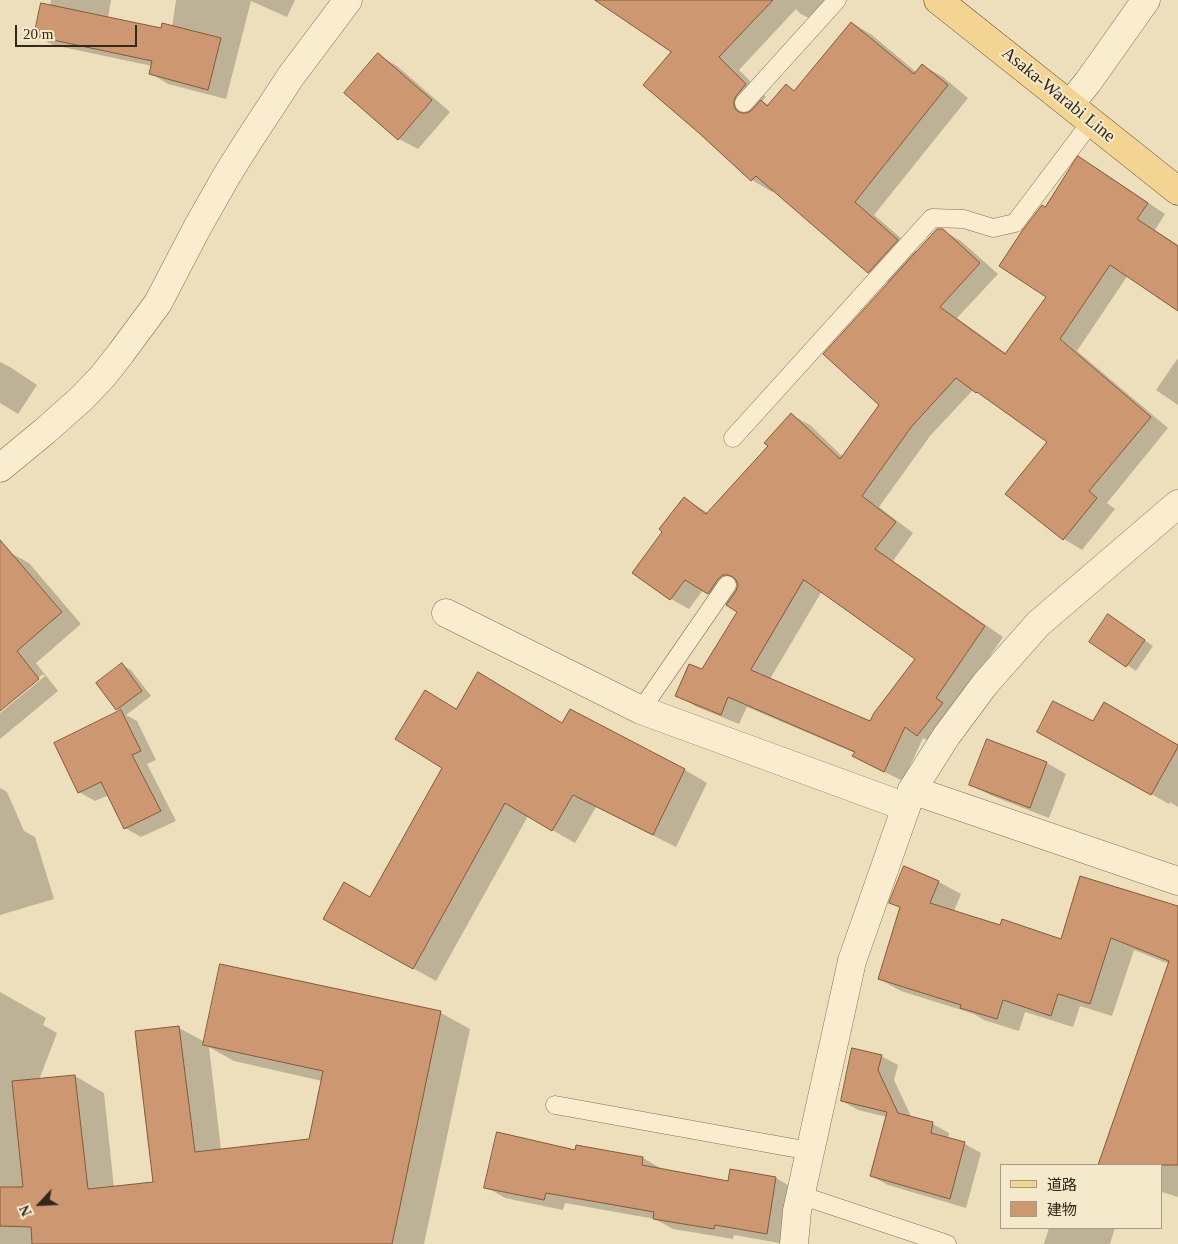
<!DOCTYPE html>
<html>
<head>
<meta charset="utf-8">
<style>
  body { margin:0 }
  #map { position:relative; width:1178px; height:1244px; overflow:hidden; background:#eedfbc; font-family:"Times New Roman","Noto Sans JP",serif }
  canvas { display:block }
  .legend { position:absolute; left:1000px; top:1164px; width:162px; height:65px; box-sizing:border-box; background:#f5e9cc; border:1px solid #a89b85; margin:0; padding:6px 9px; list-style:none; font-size:15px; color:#34271b }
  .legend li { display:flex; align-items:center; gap:10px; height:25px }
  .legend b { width:25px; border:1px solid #a89b85 }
  .north { position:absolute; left:15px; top:1179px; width:50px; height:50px; -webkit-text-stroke:4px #f5e9cc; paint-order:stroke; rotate:245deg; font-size:14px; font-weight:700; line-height:20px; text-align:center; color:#34271b }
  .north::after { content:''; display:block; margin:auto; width:18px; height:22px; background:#34271b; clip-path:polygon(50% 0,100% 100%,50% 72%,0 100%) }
  .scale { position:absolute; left:15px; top:25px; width:122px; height:22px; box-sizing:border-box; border:2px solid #34271b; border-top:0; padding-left:6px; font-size:15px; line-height:18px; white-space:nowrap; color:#34271b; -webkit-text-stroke:4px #f5e9cc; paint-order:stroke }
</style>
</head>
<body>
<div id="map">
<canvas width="1178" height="1244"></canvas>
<ul class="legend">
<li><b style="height:6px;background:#f3d492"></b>道路</li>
<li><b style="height:14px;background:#cc9771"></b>建物</li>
</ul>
<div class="north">N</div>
<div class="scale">20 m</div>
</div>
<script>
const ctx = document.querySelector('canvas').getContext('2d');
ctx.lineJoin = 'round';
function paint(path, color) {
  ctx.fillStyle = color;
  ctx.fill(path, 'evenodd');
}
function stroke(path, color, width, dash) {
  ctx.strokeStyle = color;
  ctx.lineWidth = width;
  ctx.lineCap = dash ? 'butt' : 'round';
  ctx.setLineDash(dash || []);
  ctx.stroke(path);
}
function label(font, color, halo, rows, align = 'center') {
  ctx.font = font + ' "Times New Roman",serif';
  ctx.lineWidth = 4;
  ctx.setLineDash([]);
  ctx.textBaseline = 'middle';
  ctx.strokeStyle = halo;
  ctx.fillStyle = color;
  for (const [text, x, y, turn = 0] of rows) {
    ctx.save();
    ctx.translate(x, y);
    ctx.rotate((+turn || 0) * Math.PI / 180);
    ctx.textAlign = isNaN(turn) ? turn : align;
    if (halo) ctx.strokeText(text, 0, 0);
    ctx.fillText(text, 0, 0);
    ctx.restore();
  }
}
paint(new Path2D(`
  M51,0H111L108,18L162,29L172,27L176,0H295L287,17L251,1L226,99L168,84L150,73L152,66L53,45L35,35L50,6Z
  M597,0H845L822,25L801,14L796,9L739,70L766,97L762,101L769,105L786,86L795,91L852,23L872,35L916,72L922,65L943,77L968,98L874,215L917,252L942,230L961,241L998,274L957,318L1007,354L1047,297L1046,208L1079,158L1097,168L1165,214L1155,230L1178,245V309L1128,275L1077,351L1168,428L1107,503L1115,509L1082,550L1064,539L1007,494L1048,442L990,400L973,390L930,436L879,507L913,533L893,561L1003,637L954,709L936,745L923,738L903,781L872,766L854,756L855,753L747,707L739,724L695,706L677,695L703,671L739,611L703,590L689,609L671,599L634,573L664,532L684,498L708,513L770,446L792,415L810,425L843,457L880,405L889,283L869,272L774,190L772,192L752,180L673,52ZM822,591L917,659L870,723L770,679Z
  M378,55L397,66L450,112L418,149L399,139Z
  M1178,358V405L1156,390Z
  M0,362L10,367L37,385L18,414L0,403Z
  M9,552L29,563L81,624L36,663L58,691L0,739V713L45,676L43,674L0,710V560Z
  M1117,621L1153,646L1136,671L1091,641Z
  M122,665L131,670L151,696L126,715L137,721L156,760L147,764L176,821L141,837L125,828L109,795L95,801L79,792L121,711L117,709Z
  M457,710L563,724L571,711L685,770L707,783L676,847L596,807L575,843L528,816L436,981L348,932L371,899L444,768Z
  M1094,723L1178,746V807L1170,802L1169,804L1039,731Z
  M988,740L1047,763L1066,774L1049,818L990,795L971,785Z
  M0,788L7,792L24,831L35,837L54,899L0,915Z
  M939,882L961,894L954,911L1001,926L1062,940L1178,907V1197L1162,1192V1165H1099L1169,964L1134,950L1112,1016L1080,1006L1073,1027L1025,1012L1019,1031L984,1020L974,1014L901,991L879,979L901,908L891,902Z
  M221,965L441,1013L470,1029L424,1244H0V992L46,1018L43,1025L57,1033L39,1080L75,1076L104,1093L114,1188L154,1183L179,1028L205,1042ZM209,1047L234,1061L322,1081L310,1140L221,1150Z
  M881,1056L898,1065L894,1080L912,1118L933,1124L949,1133L948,1139L965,1144L981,1153L966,1208L888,1185L871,1176L887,1117L858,1110L842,1101Z
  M576,1151L643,1158L662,1169L729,1183L731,1170L776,1178L795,1189L785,1244L734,1235L733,1239L673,1229L655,1219L565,1203L563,1210L505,1198L486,1187Z
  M1049,1228H1115L1110,1244H1044Z`), '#0003');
const building = new Path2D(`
  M595,0H773L719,57L746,84L736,96L734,101V106L737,111L742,113H747L752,110L761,100L767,106L786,84L794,91L851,22L914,74L922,64L948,85L855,202L898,240L868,273L756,176L751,181L699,133L643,85L671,52Z
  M41,3L161,28L162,23L221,38L208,90L149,74L152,61L34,36Z
  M378,53L432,100L398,140L344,93Z
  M1078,156L1148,203L1137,219L1178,246V311L1110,265L1060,339L1151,417L1089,491L1097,498L1063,540L1005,494L1047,442L977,392L976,393L956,378L912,426L862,496L896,522L875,549L985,626L936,698L943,703L917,736L905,727L884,772L852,756L855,752L728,697L721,715L675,696L689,664L702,669L737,612L726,605L736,591L738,585L736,580L733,577L728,575H723L718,579L708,594L685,580L670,600L632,573L662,532L659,529L684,497L706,514L768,446L764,443L791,413L840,459L879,405L823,354L937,229H943L980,263L940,307L1005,354L1046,297L999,266L1022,231L1042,205L1045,207ZM804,580L915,659L874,713L870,721L751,670Z
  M0,540L62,612L17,651L39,679L0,711Z
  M1108,614L1145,640L1126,667L1089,642Z
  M122,663L142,691L116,710L96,683Z
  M478,672L562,723L570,709L685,769L653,835L573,795L552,831L505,803L413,969L323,919L344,882L370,897L442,768L395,739L425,690L456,709Z
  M1053,701L1093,721L1104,702L1178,745V747L1151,795L1037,732Z
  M121,710L141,751L132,755L161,811L124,829L101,782L78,793L54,743Z
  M987,739L1047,762L1030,808L969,785Z
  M904,866L939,881L930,903L1000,925L1002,919L1061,939L1080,876L1178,906V1165H1098L1169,961L1111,938L1090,1004L1058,994L1051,1016L1003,1000L997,1019L960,1008L961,1005L878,979L900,907L889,903Z
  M220,964L441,1011L392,1244H32L31,1227L0,1226V1187H23L12,1081L75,1075L88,1189L153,1182L135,1031L179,1026L195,1152L309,1139L323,1071L203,1045Z
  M852,1048L882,1055L878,1070L898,1113L933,1122L931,1133L965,1142L950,1199L870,1176L887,1112L841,1101Z
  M497,1132L575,1150L576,1145L643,1157L642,1165L728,1181L730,1169L776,1177L767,1234L715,1225L714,1229L653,1219L654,1212L546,1193L544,1200L484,1188Z`);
paint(building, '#cc9771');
stroke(building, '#84583c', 1);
const service = new Path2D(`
  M744,103L837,0
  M733,438L932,218L964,219L993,228L1015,223L1091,122
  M641,710L727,585
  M555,1105L810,1151
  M800,1195L947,1244`);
const minor = new Path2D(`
  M1070,104L1088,82L1146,0
  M446,613L641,710L906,807
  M912,790L1178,881`);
const tertiary = new Path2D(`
  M0,468L45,431L82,398L103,376L121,353L158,303L197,228L227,175L249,140L291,76L348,0
  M794,1244L797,1211L852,961L912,790L947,735L985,684L1038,624L1178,504`);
const primary = new Path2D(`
  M938,0L1178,191`);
stroke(service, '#856f56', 19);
stroke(minor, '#856f56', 29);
stroke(tertiary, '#856f56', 29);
stroke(primary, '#523d2b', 29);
stroke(service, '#f9eccf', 18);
stroke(minor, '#f9eccf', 28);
stroke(tertiary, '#f9eccf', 28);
stroke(primary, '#f3d492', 28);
label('18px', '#34271b', '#f5e9cc', [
  ["Asaka-Warabi Line",1058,95,39]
]);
</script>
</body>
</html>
